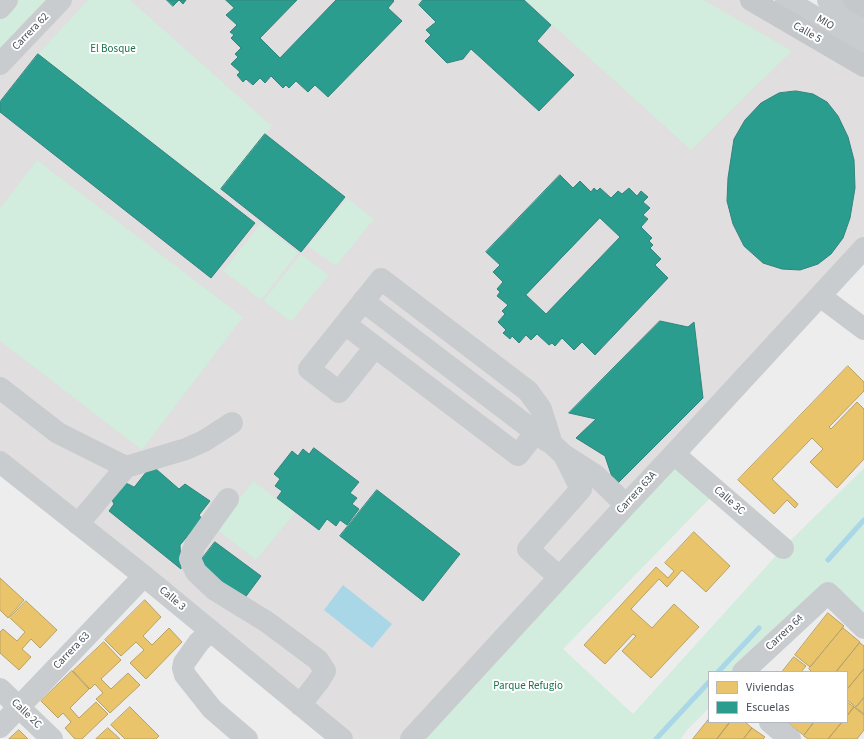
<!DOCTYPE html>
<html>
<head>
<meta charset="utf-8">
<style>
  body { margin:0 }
  #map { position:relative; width:864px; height:739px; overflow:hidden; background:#eeeded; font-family:"Source Sans 3",sans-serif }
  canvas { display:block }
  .legend { position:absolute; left:708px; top:671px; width:140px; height:52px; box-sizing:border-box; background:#fff; border:1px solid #b5b8bc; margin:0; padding:5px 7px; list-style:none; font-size:12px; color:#464e58 }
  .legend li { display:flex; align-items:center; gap:8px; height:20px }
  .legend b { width:20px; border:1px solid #b5b8bc }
</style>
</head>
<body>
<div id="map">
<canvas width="864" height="739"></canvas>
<ul class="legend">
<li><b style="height:11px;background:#e9c46a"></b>Viviendas</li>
<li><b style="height:11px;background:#2a9d8f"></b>Escuelas</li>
</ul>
</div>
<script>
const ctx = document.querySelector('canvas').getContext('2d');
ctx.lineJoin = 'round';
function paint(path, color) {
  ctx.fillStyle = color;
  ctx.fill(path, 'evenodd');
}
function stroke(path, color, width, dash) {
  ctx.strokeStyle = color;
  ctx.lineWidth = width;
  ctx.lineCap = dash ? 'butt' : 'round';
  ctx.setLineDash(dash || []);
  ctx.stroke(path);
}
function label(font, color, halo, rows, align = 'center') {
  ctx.font = font + ' "Source Sans 3",sans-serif';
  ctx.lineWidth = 4;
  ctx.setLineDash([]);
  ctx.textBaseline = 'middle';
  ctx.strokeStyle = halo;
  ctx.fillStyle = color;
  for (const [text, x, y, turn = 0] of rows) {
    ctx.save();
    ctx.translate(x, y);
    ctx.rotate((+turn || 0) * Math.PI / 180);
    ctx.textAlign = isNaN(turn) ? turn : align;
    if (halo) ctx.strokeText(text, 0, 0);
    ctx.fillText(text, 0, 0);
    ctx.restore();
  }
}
paint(new Path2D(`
  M61,0H751L864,66V248L411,739H342L0,462V64Z`), '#e0dede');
paint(new Path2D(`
  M7,0H61L0,64V8Z
  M88,0H130L272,126L218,193L38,54Z
  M525,0H704L792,51L691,150Z
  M37,160L243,317L142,450L0,341V208Z
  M347,198L374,219L336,266L308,246Z
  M261,223L298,253L261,300L223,271Z
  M301,254L329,275L291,322L263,301Z
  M674,454L717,491L563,649L633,714L783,548L864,468V628L828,594L743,672H709V708L686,731L681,739H411Z
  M253,481L295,513L256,560L216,529Z`), '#d2ecde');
paint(new Path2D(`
  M343,585L392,624L372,648L324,610Z`), '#a9d7e8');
const homes = new Path2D(`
  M848,366L864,382V391L829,427L831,429L857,402L864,409V459L837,488L810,462L823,449L812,438L772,479L798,504L795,508L787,500L774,514L738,480Z
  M694,532L730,566L706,592L682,570L667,587L659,579L631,609L652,628L674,604L699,627L651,678L622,651L636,636L633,634L605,664L584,645L656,567L668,578L674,571L665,563Z
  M0,578L24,600L8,618L0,610Z
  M145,600L161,617L143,636L152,645L169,628L182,642L146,679L130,663L144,650L136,642L121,656L105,640Z
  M26,601L57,630L40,648L31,639L22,649L31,657L19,670L0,653V632L3,629L17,641L25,632L10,618Z
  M828,613L844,626L810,667L795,655Z
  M843,628L860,642L836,672H812L809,669Z
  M104,642L121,660L101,679L111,689L128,673L140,685L110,713L96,699L103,693L95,684L90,689L73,671Z
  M860,643L864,646V669L847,689V672H836Z
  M794,657L806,666L801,672H782Z
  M864,669V697L856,707L847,700V690Z
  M72,671L89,689L70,708L79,718L96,702L108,714L82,739H75L65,728L71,722L63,713L58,718L41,701Z
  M864,698V714L856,708Z
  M847,702L854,707L847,716Z
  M130,707L159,736L156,739H125L111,725Z
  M854,707L864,715V730L857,739H828L842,722H847V716Z
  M709,719V722H730L717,739H693Z
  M730,722H745L752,728L743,739H717Z
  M787,722H814L804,735Z
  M814,722H842L828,739H808L804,736Z
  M108,728L120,739H96Z
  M752,728L765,737L763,739H744Z
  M19,730L28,739H9Z`);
paint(homes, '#e9c46a');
stroke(homes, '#b8a165', 1);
const schools = new Path2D(`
  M167,0H186L183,4L179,0L173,6Z
  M226,0H297L260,38L280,58L336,0H393L394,1L388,8L402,21L328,97L315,85L308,92L296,81L289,88L286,85L283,88L271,76L265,83L260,78L253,85L246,79L243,82L237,75L240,72L231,64L238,57L235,54L241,48L231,38L234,35L230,32L237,25L226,15L234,8Z
  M423,0H524L551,25L537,41L574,75L539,111L471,49L463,59L447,63L425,41L431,35L426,30L436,22L419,5Z
  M38,54L255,223L211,278L0,112V102Z
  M796,91L813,94L827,102L838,116L848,137L854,160L855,188L850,218L843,238L831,254L818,264L800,270L782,269L763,263L744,246L733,224L727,201L728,178L734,139L745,120L761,103L779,93Z
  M265,134L345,197L301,252L221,189Z
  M560,175L573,188L580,181L591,192L594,188L597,191L600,188L611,198L618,191L622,194L629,188L637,196L641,191L648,197L643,202L650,208L643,215L648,219L641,227L652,238L649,241L653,245L650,248L661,259L655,265L668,278L595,355L582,342L574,350L562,338L555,346L552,343L549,345L537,334L531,340L526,335L519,343L512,336L510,339L503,333L506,330L498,322L505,314L502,311L508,305L497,296L500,292L497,289L503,282L493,272L500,265L486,252ZM600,218L620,237L546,314L526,295Z
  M660,321L688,327L694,322L703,398L615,486L605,456L576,438L596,419L569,413Z
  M314,448L359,482L350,493L357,498L352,504L359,509L347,525L340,520L336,526L327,519L319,530L277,498L282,491L275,486L280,479L274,474L292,451L298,456L303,449L309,454Z
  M149,469H156L179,489L185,484L210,501L199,515L202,519L180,545L181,569L109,511L114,504L112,500L124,483L128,484L134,487Z
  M377,490L460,554L423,601L340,536Z
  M215,542L261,576L244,599L198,564Z`);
paint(schools, '#2a9d8f');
stroke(schools, '#32857e', 1);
stroke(new Path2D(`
  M828,560L864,520
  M718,672L759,628
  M656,739L709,682`), '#a9d7e8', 5);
stroke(new Path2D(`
  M786,0L864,46
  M828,0L864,22
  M0,8L7,0
  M0,64L61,0
  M820,296L864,329
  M363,301L547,441
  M345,324L518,455L536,432
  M375,347L339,392L309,369L381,279L528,391L541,409L552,444L564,455L595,475L626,505
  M0,388L58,433L126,467L186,449L204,441L232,423
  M674,454L783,548
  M0,462L144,576L342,739
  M228,499L195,545L190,559L196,572L215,590L267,622L318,660L325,671L318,682L300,705
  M78,524L126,467
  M559,577L528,549L581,489L564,455
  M211,631L199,642L184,663L183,668L185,675L212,709L247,739
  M743,672L828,593L864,628
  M0,689L52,739
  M770,722L790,739
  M0,727L144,576
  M411,739L626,505L674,454L864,248`), '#c9ccce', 22);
stroke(new Path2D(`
  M751,0L864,66
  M854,0L864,6`), '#c5c8cb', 22);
label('11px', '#464e58', '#fff', [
  ["MIO",825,23,31],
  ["Carrera 62",31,32,-46],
  ["Calle 5",807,33,30],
  ["Carrera 63A",637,493,-47],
  ["Calle 3C",729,501,41],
  ["Calle 3",172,599,40],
  ["Carrera 64",785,633,-43],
  ["Carrera 63",72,651,-46],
  ["Calle 2C",26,714,44]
]);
label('11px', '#1b744d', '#fff', [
  ["El Bosque",113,50],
  ["Parque Refugio",528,687]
]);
</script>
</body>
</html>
